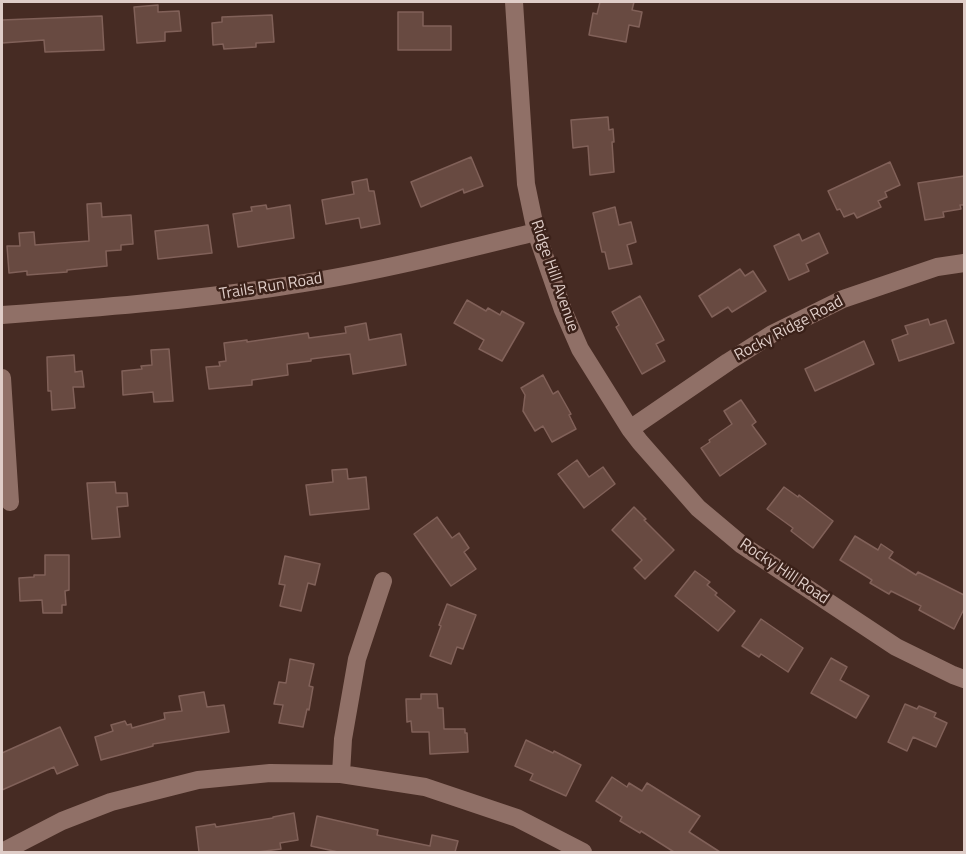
<!DOCTYPE html>
<html>
<head>
<meta charset="utf-8">
<style>
  body { margin:0 }
  #map { position:relative; width:966px; height:854px; overflow:hidden; background:#462b23; font-family:"Titillium Web",sans-serif }
  canvas { display:block }
  .frame { position:absolute; inset:0; border:3px solid #dfcdc8; pointer-events:none }
</style>
</head>
<body>
<div id="map">
<canvas width="966" height="854"></canvas>
<div class="frame"></div>
</div>
<script>
const ctx = document.querySelector('canvas').getContext('2d');
ctx.lineJoin = 'round';
function paint(path, color) {
  ctx.fillStyle = color;
  ctx.fill(path, 'evenodd');
}
function stroke(path, color, width, dash) {
  ctx.strokeStyle = color;
  ctx.lineWidth = width;
  ctx.lineCap = dash ? 'butt' : 'round';
  ctx.setLineDash(dash || []);
  ctx.stroke(path);
}
function label(font, color, halo, rows, align = 'center') {
  ctx.font = font + ' "Titillium Web",sans-serif';
  ctx.lineWidth = 5;
  ctx.setLineDash([]);
  ctx.textBaseline = 'middle';
  ctx.strokeStyle = halo;
  ctx.fillStyle = color;
  for (const [text, x, y, turn = 0] of rows) {
    ctx.save();
    ctx.translate(x, y);
    ctx.rotate((+turn || 0) * Math.PI / 180);
    ctx.textAlign = isNaN(turn) ? turn : align;
    if (halo) ctx.strokeText(text, 0, 0);
    ctx.fillText(text, 0, 0);
    ctx.restore();
  }
}
const building = new Path2D(`
  M600,2H634L632,10L642,12L639,27L629,25L626,42L589,35L593,13L597,14Z
  M158,5V12L179,11L181,31L165,32V41L137,43L134,7Z
  M398,12H423V26H451V50H398Z
  M272,15L274,42L256,43V47L224,49L223,44L213,45L212,23L222,22V17Z
  M102,16L104,50L45,52L44,40L2,43V20Z
  M608,117L609,130L613,129L614,142H612L614,172L590,175L588,146L573,148L571,120Z
  M471,157L483,186L464,193L463,189L421,207L411,182Z
  M890,162L900,185L885,192L887,197L878,201L881,207L857,218L854,213L844,217L840,209L837,210L828,191Z
  M964,176V205H960L961,209L943,212L944,217L925,220L918,183Z
  M367,179L369,191H374L380,224L361,228L359,218L326,224L322,200L354,194L352,182Z
  M101,203L102,217L131,215L133,244L121,245V250L106,251L107,266L67,270V272L27,275V271L9,273L7,246H20L19,233L34,232L35,245L89,241L87,204Z
  M266,205L267,209L290,205L294,238L238,247L233,214L252,211L251,207Z
  M615,207L619,225L631,222L636,242L627,245L632,264L609,269L605,252H602L593,213Z
  M208,225L212,253L158,259L155,231Z
  M819,233L828,253L806,264L809,271L789,280L774,246L799,234L802,241Z
  M740,269L745,276L753,271L766,291L732,312L728,307L712,317L699,296Z
  M640,296L664,340L656,344L665,361L642,374L616,327L619,325L612,312Z
  M467,300L486,311L488,308L500,315L502,311L524,323L502,361L479,349L484,340L454,323Z
  M928,319L930,325L946,320L954,343L899,361L892,340L908,334L905,326Z
  M366,323L369,340L401,334L406,365L353,374L350,354L311,359V361L287,364L288,375L252,380V385L209,389L206,367L220,366L219,362L226,361L224,343L247,340V342L308,333L309,338L346,333L345,327Z
  M864,341L874,364L815,391L805,369Z
  M169,349L173,401L154,402L153,392L123,395L122,371L142,369L141,366L152,365L151,350Z
  M74,355L75,372L82,371L84,387H73L75,408L52,410L51,391H48L47,357Z
  M543,375L553,394L558,391L571,414L569,415L576,429L552,442L543,426L535,431L523,411L525,395L521,388Z
  M741,400L756,422L752,425L766,444L720,476L701,448L710,442L709,440L732,424L724,411Z
  M577,460L589,477L603,467L615,484L584,508L558,474Z
  M347,469L348,479L366,477L369,509L310,515L306,485L333,482L332,470Z
  M115,482L116,493H127L128,506L117,507L120,537L92,539L87,483Z
  M784,487L798,497L799,495L833,521L813,548L791,531L793,528L767,509Z
  M634,507L646,519L644,520L674,550L645,579L634,568L642,560L612,530Z
  M437,517L452,538L459,533L469,548L464,552L476,569L451,586L414,534Z
  M855,536L878,550L881,544L893,552L889,558L916,575L918,572L964,595V609L954,629L919,610L921,606L891,591L889,594L870,583L872,580L840,560Z
  M45,555H69V590L65,591L66,605H62V613H43L42,600L20,601L19,578L34,577V575H45Z
  M285,556L320,564L315,585L308,583L301,611L280,606L285,585L279,584Z
  M695,571L710,582L707,585L717,593L715,595L735,611L718,631L675,596Z
  M447,604L476,615L463,649L457,647L451,664L430,656L441,626L439,625Z
  M761,619L803,648L788,672L761,654L759,657L742,646Z
  M831,658L847,667L840,680L869,696L856,718L811,693Z
  M290,659L314,664L309,686L313,687L309,710L307,709L303,727L279,723L283,705L274,704L279,682L286,683Z
  M204,692L207,707L224,705L229,732L153,744V746L101,760L95,737L113,731L111,725L125,721L127,725L131,724L132,728L165,719L164,713L182,711L179,696Z
  M421,694H437L438,708H443L444,729H465V733H467L468,752L430,754L429,732H412L411,721L407,722L406,699H421Z
  M905,704L917,709L919,706L936,713L934,717L947,723L936,747L913,737L907,751L888,742Z
  M60,727L78,765L57,774L54,767L2,790V753Z
  M526,740L553,753L554,751L581,765L566,796L530,780L533,774L515,766Z
  M612,777L627,787L629,783L642,791L647,783L700,816L689,832L720,852H674L641,831L640,833L620,821L622,817L596,801Z
  M294,813L298,840L280,843L281,849L257,852H199L196,827L215,824L216,827L273,818V817Z
  M317,816L378,830L377,835L430,846L432,835L458,841L455,852H338L311,846Z`);
paint(building, '#684a41');
stroke(building, '#816159', 1.5);
stroke(new Path2D(`
  M514,2L526,184L536,232L563,310L580,349L630,429L640,442L698,508L742,545L896,647L953,675L964,679
  M2,315C94,308 186,301 278,287C365,275 451,253 536,232
  M2,378L10,502
  M630,429L728,362L772,334L843,299L937,267L964,263
  M341,774L343,739L357,659L383,581
  M2,852L62,821L111,802L198,780L270,773L341,774L425,787L517,818L583,852`), '#907067', 18);
label('16px', '#dfcdc8', '#3b2119', [
  ["Ridge Hill Avenue",554,276,71],
  ["Trails Run Road",271,287,-9],
  ["Rocky Ridge Road",789,329,-28],
  ["Rocky Hill Road",784,572,34]
]);
</script>
</body>
</html>
